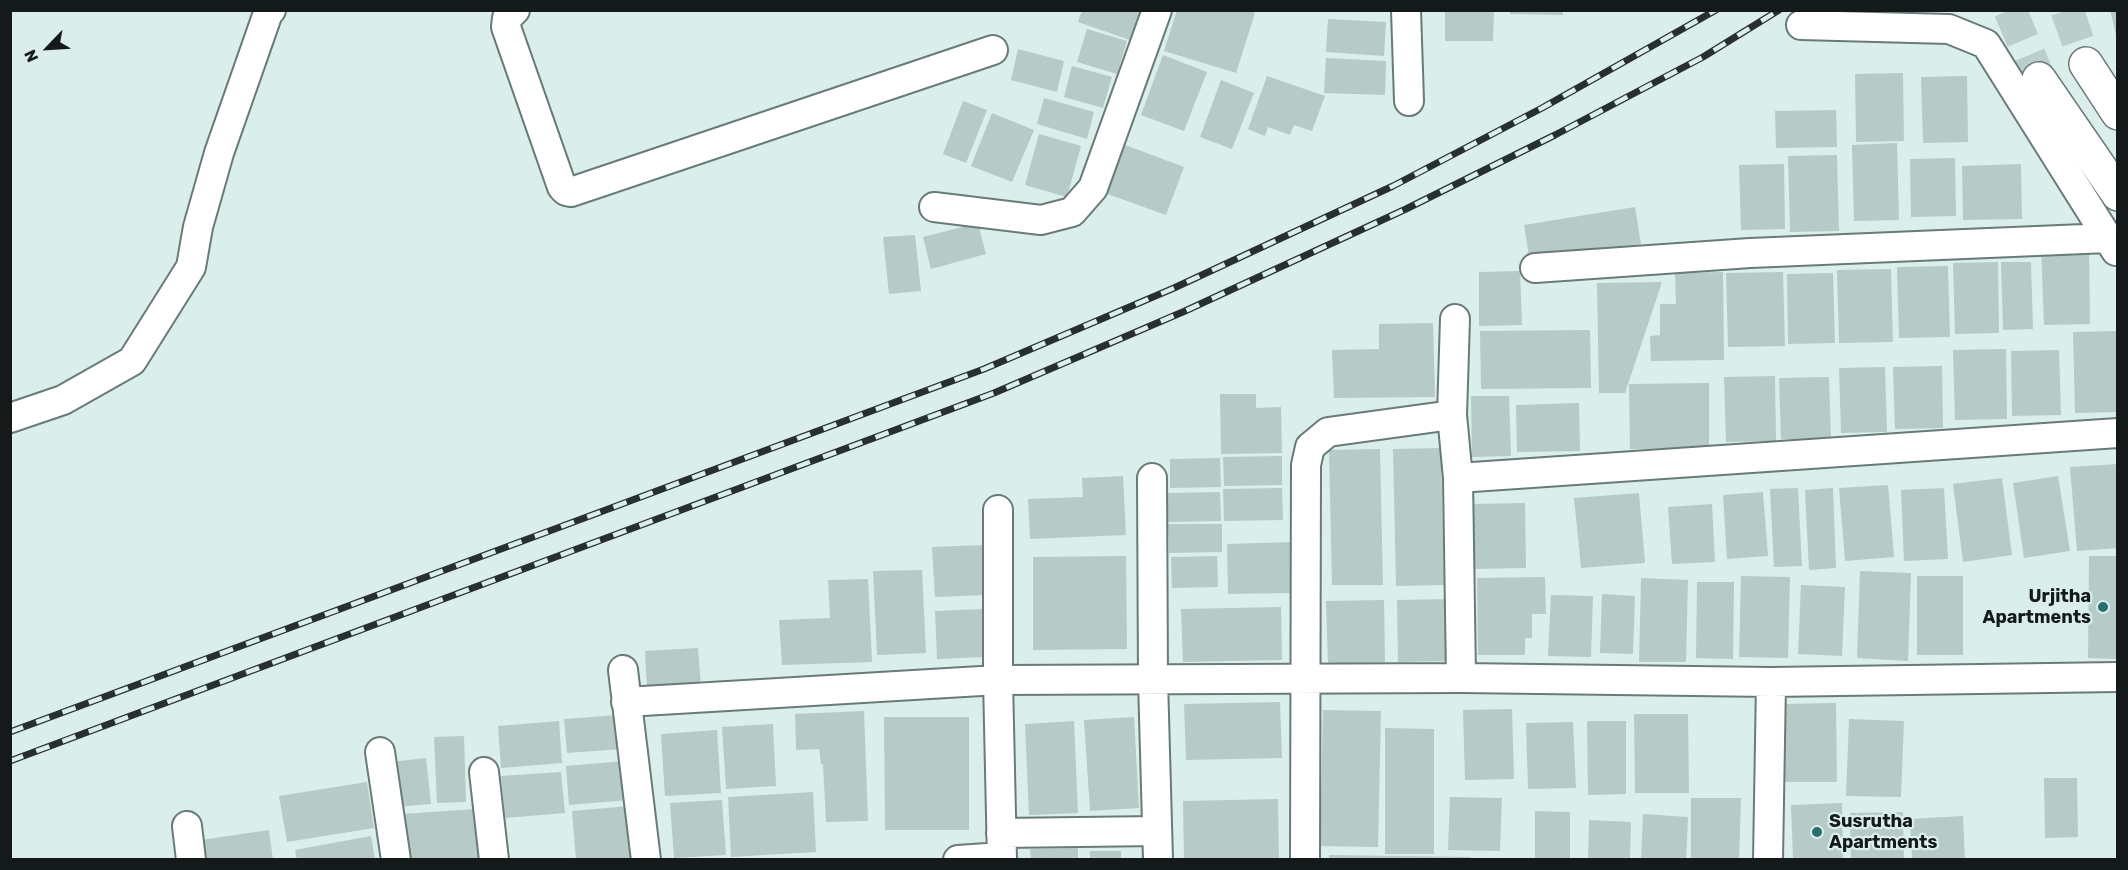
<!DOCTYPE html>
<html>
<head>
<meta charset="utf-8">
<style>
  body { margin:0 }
  #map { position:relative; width:2128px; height:870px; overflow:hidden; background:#daeeec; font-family:Rubik,sans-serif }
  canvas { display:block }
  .frame { position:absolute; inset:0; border:12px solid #131a19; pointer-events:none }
  .north { position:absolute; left:18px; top:18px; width:60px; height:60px; -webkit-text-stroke:4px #daeeec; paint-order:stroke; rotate:245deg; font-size:16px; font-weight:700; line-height:24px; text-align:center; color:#131a19 }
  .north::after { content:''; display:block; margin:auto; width:21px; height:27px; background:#131a19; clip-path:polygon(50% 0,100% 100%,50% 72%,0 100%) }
</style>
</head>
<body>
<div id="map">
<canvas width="2128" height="870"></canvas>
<div class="frame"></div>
<div class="north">N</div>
</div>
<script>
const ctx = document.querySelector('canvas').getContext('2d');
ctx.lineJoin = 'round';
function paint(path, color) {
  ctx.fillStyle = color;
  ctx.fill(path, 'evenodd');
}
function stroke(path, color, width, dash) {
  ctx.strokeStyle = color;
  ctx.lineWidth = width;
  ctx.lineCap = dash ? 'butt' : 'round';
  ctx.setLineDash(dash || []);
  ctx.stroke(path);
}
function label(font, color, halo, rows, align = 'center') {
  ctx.font = font + ' Rubik,sans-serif';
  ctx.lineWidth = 4.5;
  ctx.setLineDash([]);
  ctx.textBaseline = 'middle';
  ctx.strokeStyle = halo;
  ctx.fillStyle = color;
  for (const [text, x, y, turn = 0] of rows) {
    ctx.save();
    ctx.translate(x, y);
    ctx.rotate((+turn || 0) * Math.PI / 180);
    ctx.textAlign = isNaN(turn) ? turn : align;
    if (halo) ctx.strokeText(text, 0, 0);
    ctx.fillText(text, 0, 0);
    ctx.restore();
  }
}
paint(new Path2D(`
  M1082,10H1140L1130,40L1078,22Z
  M1177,10H1246L1255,13L1236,73L1164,51Z
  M1445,10H1494L1493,41H1445Z
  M1510,10H1563V15L1510,14Z
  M2110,10H2118V38L2117,39Z
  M1328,19L1386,22L1384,56L1326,52Z
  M1087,29L1127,41L1117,74L1077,62Z
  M1018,49L1064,61L1057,92L1011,80Z
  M1163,55L1207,72L1184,131L1141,115Z
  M1326,58L1386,61L1385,95L1324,93Z
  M1072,66L1112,77L1103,108L1064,97Z
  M1903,73L1904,141L1856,142L1855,74Z
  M1267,76L1325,96L1312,131L1294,125L1290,135L1268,127L1265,136L1248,129Z
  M1967,76L1968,142L1923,143L1921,77Z
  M1221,80L1254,93L1232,149L1200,137Z
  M1044,98L1094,112L1087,139L1037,124Z
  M963,101L987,110L966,163L943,154Z
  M1836,110L1837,147L1776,148L1775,111Z
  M992,113L1034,130L1012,182L971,166Z
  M1039,134L1081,146L1067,197L1025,185Z
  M1120,143L1184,167L1166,215L1102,192Z
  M1897,143L1899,220L1854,221L1852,145Z
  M1837,155L1839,231L1790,232L1788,156Z
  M1955,158L1956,216L1911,217L1910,159Z
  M1784,164L1785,229L1741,230L1739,165Z
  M2021,164L2022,219L1963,220L1962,166Z
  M1635,207L1641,244L1530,262L1524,225Z
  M978,223L986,254L931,269L923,237Z
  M915,235L921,291L889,294L883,237Z
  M2089,247L2090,324L2044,325L2041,248Z
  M1998,262L1999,333L1955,334L1953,263Z
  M2001,262H2031L2033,329L2003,330Z
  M1948,266L1950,337L1899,338L1897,267Z
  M1891,269L1893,342L1839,343L1837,270Z
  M1520,271L1522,325L1479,326V272Z
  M1723,272L1724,360L1651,361L1650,336L1660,335V304H1676L1675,273Z
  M1783,272L1785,346L1728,347L1726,273Z
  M1833,273L1835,343L1788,344L1787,274Z
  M1662,282L1625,393H1599L1597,283Z
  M1433,323L1435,397L1334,398L1332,350L1379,349V324Z
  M1590,330L1591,388L1481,389L1480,331Z
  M2118,331V412L2075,413L2073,332Z
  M2006,349L2007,419L1955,420L1953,350Z
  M2059,350L2061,415L2012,416L2011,351Z
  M1942,366L1943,428L1895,429L1893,367Z
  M1885,367L1887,432L1841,433L1839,368Z
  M1775,376L1776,441L1726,442L1724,377Z
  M1829,377L1831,439H1781L1779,378Z
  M1709,383V448L1630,449L1629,384Z
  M1220,394H1256V408L1281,407L1282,453L1221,454Z
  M1471,396H1509L1511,456L1472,457Z
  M1579,403L1580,451L1517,452L1516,405Z
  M1441,448L1444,585L1396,586L1393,449Z
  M1380,449L1383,585H1332L1329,450Z
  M1282,456V485L1224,486L1223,457Z
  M1220,458L1221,487L1170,488V459Z
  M2118,464V548L2077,551L2070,467Z
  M1123,476L1126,535L1030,539L1028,499L1083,497L1082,478Z
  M2058,476L2070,551L2024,558L2013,483Z
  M2002,478L2012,555L1963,562L1953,484Z
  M1888,485L1894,557L1845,561L1839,488Z
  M1282,488L1283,520L1224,521L1223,489Z
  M1798,488L1802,566L1774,567L1770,489Z
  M1833,488L1836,568L1809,570L1805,490Z
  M1944,488L1948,559L1904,561L1901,490Z
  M1220,492L1221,521L1168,522V493Z
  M1763,492L1768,556L1727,559L1723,495Z
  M1639,493L1645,563L1581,568L1574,498Z
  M1525,503L1526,568L1473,569L1472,504Z
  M1712,504L1715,562L1672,564L1668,507Z
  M1168,524H1222V552L1169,553Z
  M1292,542L1293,593L1228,594L1227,544Z
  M983,545L985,595L935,597L932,547Z
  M1126,556L1127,649L1033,650V557Z
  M1217,556L1218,587L1172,588L1171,557Z
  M2089,556H2118V659L2088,658Z
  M922,570L926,653L877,655L873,571Z
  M1860,571L1911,573L1908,661L1857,658Z
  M1741,576L1790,577L1788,658L1739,657Z
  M1917,576H1963V655H1917Z
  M1545,577L1546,614H1532V638H1525V655H1478L1477,578Z
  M1641,578L1688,580L1686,662H1639Z
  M868,579L872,662L782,665L779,620L830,618L828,580Z
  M1697,582H1734L1733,659L1696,658Z
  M1801,585L1845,587L1842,656L1798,654Z
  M1602,594L1635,596L1633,654L1600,653Z
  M1551,595L1593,596L1591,657L1548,656Z
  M1452,599L1453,661L1398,662L1397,600Z
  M1384,600L1385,662L1328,664L1326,601Z
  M1281,607L1282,660L1183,662L1181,609Z
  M982,609L984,657L937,659L935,611Z
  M698,648L701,687L647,690L645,651Z
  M1280,702L1282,758L1186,760L1184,704Z
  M1836,703L1837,782H1784V704Z
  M1512,709L1514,779L1465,780L1463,710Z
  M1323,710L1381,711L1378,847L1320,846Z
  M864,711L868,821L826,822L823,764H821L819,749L796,750L795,714Z
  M1634,714H1688L1689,793H1635Z
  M619,715L622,749L567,753L564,719Z
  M884,717H969V830H885Z
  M1134,717L1139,808L1090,811L1084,720Z
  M1849,719L1904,721L1901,797L1846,796Z
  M559,721L562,763L501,768L498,726Z
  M1074,721L1078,813L1029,815L1025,724Z
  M1587,721H1626V794L1588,795Z
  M1573,722L1576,788L1528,789L1526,723Z
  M773,724L776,786L726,789L722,727Z
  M1385,728L1434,729V854H1385Z
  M717,730L721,793L665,796L661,734Z
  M464,736L466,802L437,803L434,737Z
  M426,758L431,804L396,807L391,762Z
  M625,761L628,800L569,805L566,766Z
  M561,772L565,813L505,818L501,776Z
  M2044,778H2077L2078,837L2045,838Z
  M367,782L374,828L287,842L279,796Z
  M813,792L816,852L731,857L728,797Z
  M1450,797L1502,798L1500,851L1448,850Z
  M1691,798H1741L1739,860H1691Z
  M1278,799L1279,860H1184L1183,801Z
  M722,800L726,855L674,858L670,803Z
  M1842,803L1843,860H1793L1791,805Z
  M630,806L634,859L576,860L572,811Z
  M476,809L479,860H404L401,814Z
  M1535,811L1570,812V860H1535Z
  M1903,812L1904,860H1851L1850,813Z
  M1643,814L1688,817L1686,860H1641Z
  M1963,816L1965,860H1912L1910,819Z
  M1589,820L1631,822L1630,860H1588Z
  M269,830L273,860H203L201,840Z
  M371,836L375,860H297L295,850Z
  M1078,848V860H1031L1030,849Z
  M1090,851H1121V860H1090Z
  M1329,855L1471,857V860H1329Z`), '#b6cac8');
stroke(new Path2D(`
  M2010,10L2039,79
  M2067,10L2086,64`), '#bccecc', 33, [33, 16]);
const minor = new Path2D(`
  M515,10L507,18L506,27L562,187L566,191L571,192L993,50
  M1406,10L1409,101
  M1801,25L1949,29L1986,44L2116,251
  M934,207L1041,220L1072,212L1093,188L1157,10
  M1535,268L1750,253L2108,238
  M1455,319L1452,415L1458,478L1461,678
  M10,418L63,400L132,361L191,267L198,227L219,153L268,13L271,10
  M1152,478L1153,680L1158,860
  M1458,478L2118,433
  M998,510V680L1002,860
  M623,670L646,860
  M626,702L998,680L1461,678L1771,682L2118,677
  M380,752L396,860
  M484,772L494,860
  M187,826L191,860
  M1001,833L1157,831
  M958,860L1002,857
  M1305,860L1306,465L1310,447L1328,432L1452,415
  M1768,860L1771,682`);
const tertiary = new Path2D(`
  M2086,64L2118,113
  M2039,79L2118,194`);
stroke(minor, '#697b79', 32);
stroke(tertiary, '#697b79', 36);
stroke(minor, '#fff', 28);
stroke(tertiary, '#fff', 33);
const rail = new Path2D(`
  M10,732L984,369L1174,288L1393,186L1542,108L1716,10
  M10,761L994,393L1185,311L1406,209L1555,135L1703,57L1779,10`);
stroke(rail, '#28302f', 7);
stroke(rail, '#daeeec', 4.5, [14]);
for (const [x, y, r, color] of [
  [2103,607,6,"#27706b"],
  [1817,832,6,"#27706b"]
]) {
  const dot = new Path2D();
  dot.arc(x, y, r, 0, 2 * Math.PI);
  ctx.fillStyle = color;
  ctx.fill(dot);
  stroke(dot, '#daeeec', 2);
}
label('bold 18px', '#131a19', '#daeeec', [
  ["Urjitha",2091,597],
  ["Apartments",2091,618],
  ["Susrutha",1829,822,"left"],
  ["Apartments",1829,843,"left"]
], 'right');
</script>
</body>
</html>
